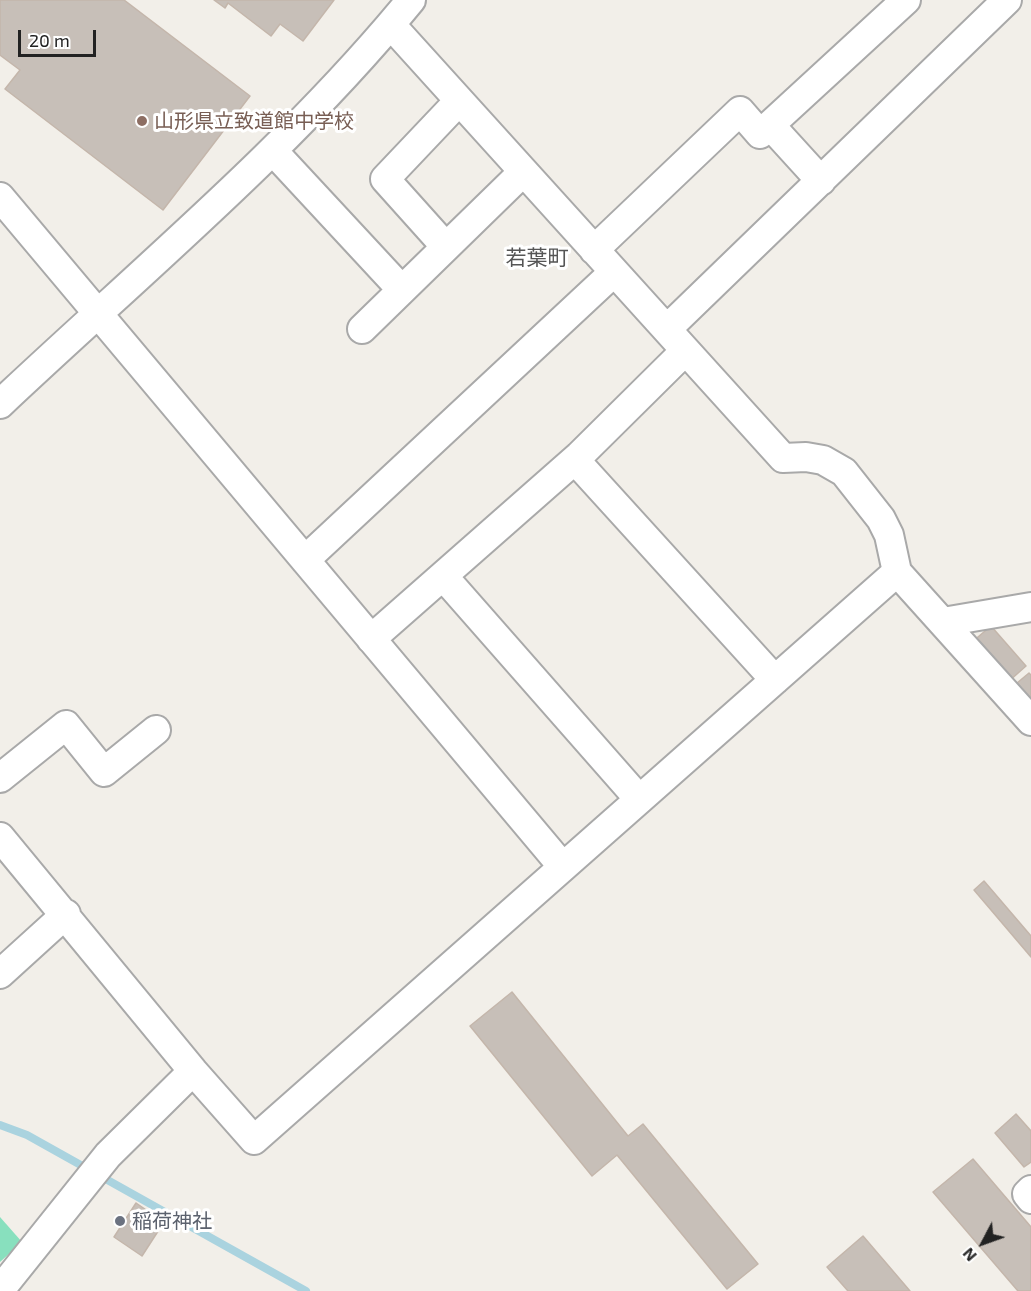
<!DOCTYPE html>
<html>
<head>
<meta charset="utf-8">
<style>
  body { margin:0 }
  #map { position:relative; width:1031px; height:1291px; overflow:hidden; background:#f2efe9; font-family:"Exo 2",sans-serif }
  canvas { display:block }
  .north { position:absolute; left:953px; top:1213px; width:60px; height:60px; -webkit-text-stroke:4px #fff; paint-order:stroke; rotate:229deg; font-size:16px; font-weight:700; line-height:24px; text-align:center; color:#222 }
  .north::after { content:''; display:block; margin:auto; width:21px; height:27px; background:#222; clip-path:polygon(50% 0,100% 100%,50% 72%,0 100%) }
  .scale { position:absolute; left:18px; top:30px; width:78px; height:27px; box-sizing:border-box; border:3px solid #222; border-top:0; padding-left:8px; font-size:18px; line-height:21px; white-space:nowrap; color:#222; -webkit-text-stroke:4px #fff; paint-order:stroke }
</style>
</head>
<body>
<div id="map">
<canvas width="1031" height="1291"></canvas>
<div class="north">N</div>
<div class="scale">20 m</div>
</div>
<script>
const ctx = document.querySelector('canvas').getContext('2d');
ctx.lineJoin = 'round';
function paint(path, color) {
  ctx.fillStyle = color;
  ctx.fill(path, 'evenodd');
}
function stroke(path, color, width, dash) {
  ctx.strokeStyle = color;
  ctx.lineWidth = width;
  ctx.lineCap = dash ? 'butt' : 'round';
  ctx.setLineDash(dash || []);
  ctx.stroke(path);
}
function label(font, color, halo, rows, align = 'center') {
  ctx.font = font + ' "Exo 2","Noto Sans JP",sans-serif';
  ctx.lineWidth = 6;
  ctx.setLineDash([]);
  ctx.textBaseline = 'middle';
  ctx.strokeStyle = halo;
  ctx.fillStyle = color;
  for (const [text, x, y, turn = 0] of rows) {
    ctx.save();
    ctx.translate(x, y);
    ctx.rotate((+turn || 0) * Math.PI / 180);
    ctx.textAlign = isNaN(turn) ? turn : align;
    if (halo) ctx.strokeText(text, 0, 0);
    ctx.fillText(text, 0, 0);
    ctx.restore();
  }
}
paint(new Path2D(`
  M0,1217L22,1242L0,1262Z`), '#88e0be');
stroke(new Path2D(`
  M0,1125L27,1135L306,1291`), '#aad3df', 8);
const building = new Path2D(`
  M0,0H124L250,96L163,210L5,89L20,70L0,55Z
  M214,0H334L303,41L280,24L271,36L228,3L225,8Z
  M991,626L1026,666L1008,682L972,642Z
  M1029,673L1031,675V711L1011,688Z
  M984,881L1031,936V957L974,890Z
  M512,992L628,1136L643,1124L758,1264L727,1289L617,1155L592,1176L470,1026Z
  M1016,1114L1031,1131V1162L1024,1167L995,1133Z
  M973,1159L1031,1227V1291H1018L933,1192Z
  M136,1203L164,1222L142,1256L114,1237Z
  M863,1236L910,1291H848L827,1267Z`);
paint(building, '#c7bfb8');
stroke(building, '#c4b6ab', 1.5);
const street = new Path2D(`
  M391,25L783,458L806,457L823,460L844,472L881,519L889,535L897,572L1031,721
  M770,125L906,0
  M273,151L402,290
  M0,197L563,867
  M446,247L385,179L458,102
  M594,250L740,111L760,134L770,125L821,181
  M362,329L522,173
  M667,329L1007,0
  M0,404C140,272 289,149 411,0
  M575,460L775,680
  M305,560L614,272
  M443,576L639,799
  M943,622L1031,607
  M371,639L579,456L685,351
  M0,778L66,725L104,772L156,730
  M0,837L193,1071L254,1140L897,572
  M0,974L66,914
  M1031,1190L1027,1194L1031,1199
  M0,1290L108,1155L193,1071`);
stroke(street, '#a9a9a9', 32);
stroke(street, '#fff', 28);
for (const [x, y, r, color] of [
  [142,121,6,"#8d6e63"],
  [120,1221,6,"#6b7280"]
]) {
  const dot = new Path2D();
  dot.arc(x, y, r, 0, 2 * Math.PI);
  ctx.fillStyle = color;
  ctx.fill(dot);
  stroke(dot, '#fff', 2);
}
label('20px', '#785e54', '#fff', [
  ["山形県立致道館中学校",154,121]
], 'left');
label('20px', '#5b616d', '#fff', [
  ["稲荷神社",132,1221]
], 'left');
label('21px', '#555', '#fff', [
  ["若葉町",537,258]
]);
</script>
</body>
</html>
